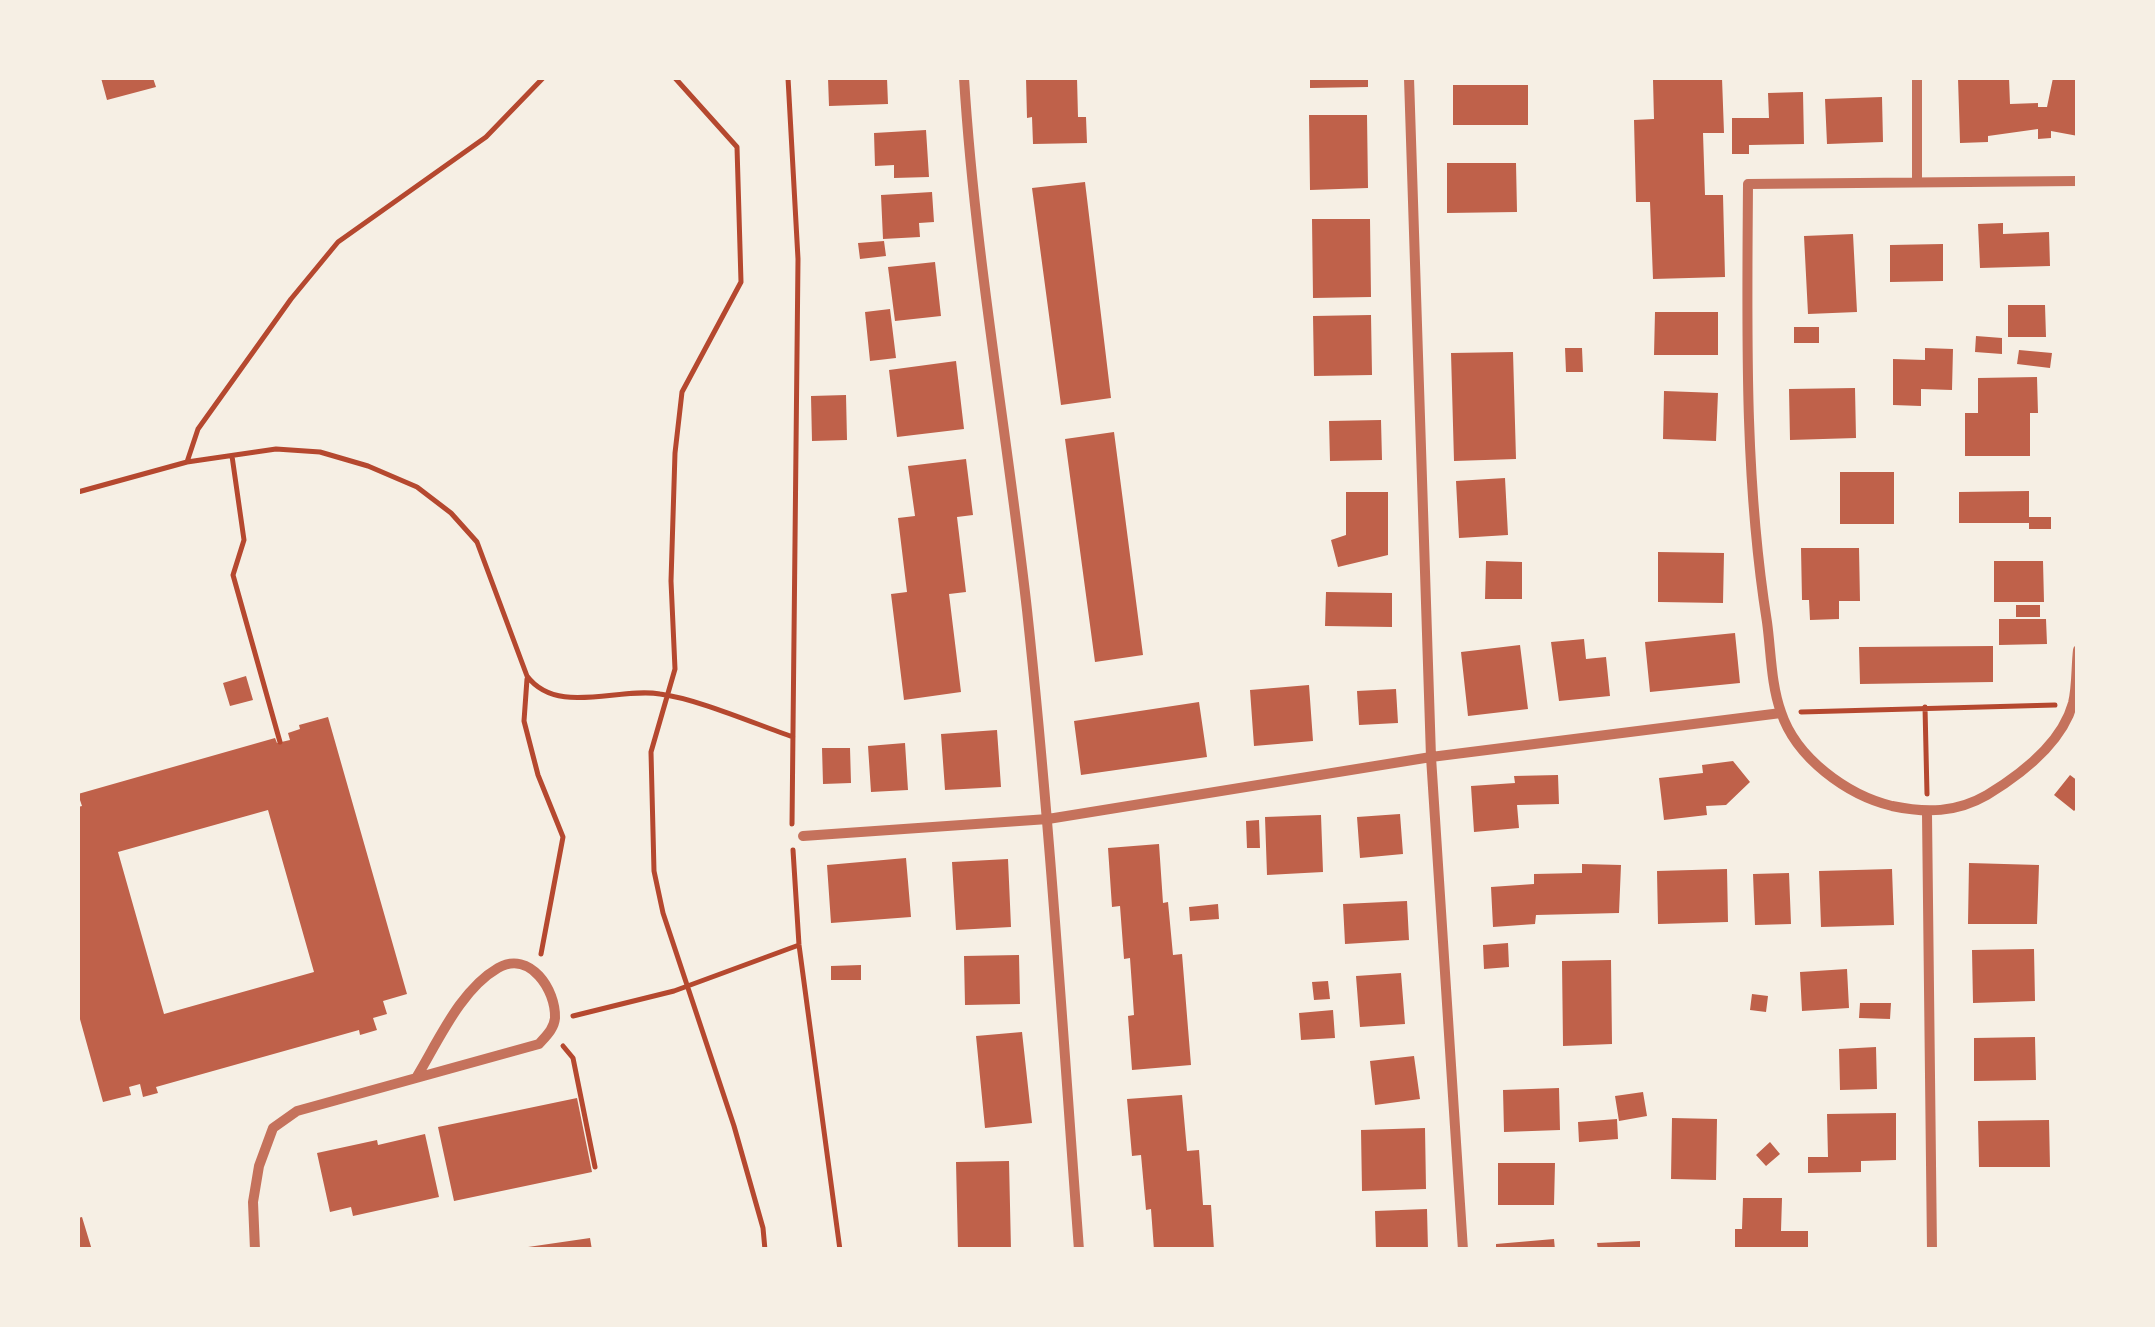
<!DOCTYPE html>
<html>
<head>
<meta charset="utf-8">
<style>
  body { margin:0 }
  #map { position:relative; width:2155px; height:1327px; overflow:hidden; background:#f6efe4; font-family:Commissioner,sans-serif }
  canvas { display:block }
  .frame { position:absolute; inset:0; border:80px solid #f6efe4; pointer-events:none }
</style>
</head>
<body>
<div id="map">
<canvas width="2155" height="1327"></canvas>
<div class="frame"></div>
</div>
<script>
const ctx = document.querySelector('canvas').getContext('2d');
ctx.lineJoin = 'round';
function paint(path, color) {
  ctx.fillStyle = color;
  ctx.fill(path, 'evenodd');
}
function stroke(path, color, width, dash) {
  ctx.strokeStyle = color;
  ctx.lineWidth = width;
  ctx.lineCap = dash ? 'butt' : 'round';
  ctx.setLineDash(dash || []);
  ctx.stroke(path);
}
paint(new Path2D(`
  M101,78H153L156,87L107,100Z
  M828,78H887L888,104L829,106Z
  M1026,78H1077L1078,117H1086L1087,143L1033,144L1032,117L1027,118Z
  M1310,78H1368V87L1310,88Z
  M1722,78L1724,133H1703L1705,195H1723L1725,277L1653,279L1650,202H1636L1634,120L1654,119L1653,80Z
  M1958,78H2009L2010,104L2038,103V107H2047L2053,78H2078V136L2051,131V138L2038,139V129L1988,136V142L1960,143Z
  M1453,85H1528V125H1453Z
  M1803,92L1804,144L1749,145V154H1732V118H1769L1768,93Z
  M1882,97L1883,142L1827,144L1825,99Z
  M1309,115H1367L1368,188L1310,190Z
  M926,130L929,177L894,178V165L875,166L874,133Z
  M1447,163H1516L1517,212L1447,213Z
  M1085,182L1111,398L1061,405L1032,188Z
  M932,192L934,222L919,223L920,237L883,239L881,195Z
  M1312,219H1370L1371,297L1313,298Z
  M2003,223V234L2049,232L2050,266L1980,268L1978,224Z
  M1853,234L1857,312L1808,314L1804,236Z
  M884,241L886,256L860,259L858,243Z
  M1943,244V281L1890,282V245Z
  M935,262L941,316L895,321L888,267Z
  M2008,305H2045L2046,337H2008Z
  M890,309L896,358L870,361L865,312Z
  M1655,312H1718V355H1654Z
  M1371,315L1372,375L1314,376L1313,316Z
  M1794,327H1819V343H1794Z
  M1976,336L2002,338V354L1975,352Z
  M1565,348H1582L1583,372H1566Z
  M1925,348L1953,349L1952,390L1921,389V406L1893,405V359L1925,360Z
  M2019,350L2052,353L2050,368L2017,364Z
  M1513,352L1516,459L1454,461L1451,353Z
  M956,361L964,429L897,437L889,370Z
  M2037,377L2038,413H2030V456H1965V413H1978V378Z
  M1855,388L1856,438L1790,440L1789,389Z
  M1664,391L1718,393L1716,441L1663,439Z
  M846,395L847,440L812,441L811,396Z
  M1381,420L1382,460L1330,461L1329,421Z
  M1114,432L1143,655L1095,662L1065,439Z
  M966,459L973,515L957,517L966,592L949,594L961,692L904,700L891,594L907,592L898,518L915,516L908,466Z
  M1840,472H1894V524H1840Z
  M1505,478L1508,535L1459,538L1456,481Z
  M2029,491V517H2051V529H2029V523H1959V492Z
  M1346,492H1388V555L1338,567L1331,540L1346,535Z
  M1801,548H1859L1860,601H1839V619L1810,620L1809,600H1802Z
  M1658,552L1724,553L1723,603L1658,602Z
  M1486,561L1522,562V599H1485Z
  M1994,561H2043L2044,602H1994Z
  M1326,592L1392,593V627L1325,626Z
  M2016,605H2040V617H2016Z
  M1999,619H2046L2047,644L1999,645Z
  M1735,633L1740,683L1650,692L1645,642Z
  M1584,639L1586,659L1606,657L1610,696L1559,701L1551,642Z
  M1520,645L1528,709L1468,716L1461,652Z
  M1993,646V682L1860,684L1859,647Z
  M246,676L253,700L230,706L223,683Z
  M1309,685L1313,741L1254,746L1250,690Z
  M1396,689L1398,723L1359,725L1357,691Z
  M1199,702L1207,757L1081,775L1074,721Z
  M328,717L407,994L383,1001L387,1014L373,1018L377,1030L360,1035L359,1030L156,1087L158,1093L143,1097L140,1084L129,1087L131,1095L103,1102L78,1012V807L82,806L78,794L275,738L277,743L290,740L288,733L300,729L299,725ZM268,810L314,972L164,1014L118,852Z
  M997,730L1001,787L945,790L941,734Z
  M905,743L908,790L871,792L868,746Z
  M822,748H850L851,783L823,784Z
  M1733,761L1750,782L1726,805L1706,806L1707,815L1664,820L1659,778L1703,773L1702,765Z
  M1558,775L1559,804L1517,805L1519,828L1474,832L1471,786L1515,783L1514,776Z
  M2070,775L2078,781V807L2074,811L2054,795Z
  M1400,814L1403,854L1360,858L1357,817Z
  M1321,815L1323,872L1267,875L1265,817Z
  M1259,820L1260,848H1247L1246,821Z
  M1159,844L1163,903L1168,902L1173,955L1182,954L1191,1065L1132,1070L1128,1016L1134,1015L1130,958L1124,959L1120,906L1112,907L1108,848Z
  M906,858L911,917L831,923L827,865Z
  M1008,859L1011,927L956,930L952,862Z
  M1969,863L2039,865L2037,924H1968Z
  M1582,864L1621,865L1619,913L1536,915L1535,924L1493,927L1491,887L1534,884V874L1582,873Z
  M1727,869L1728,922L1658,924L1657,871Z
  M1892,869L1894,925L1821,927L1819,871Z
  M1789,873L1791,924L1755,925L1753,874Z
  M1407,901L1409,940L1345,944L1343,904Z
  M1218,904L1219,919L1190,921L1189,907Z
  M1508,943L1509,967L1484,969L1483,945Z
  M2034,949L2035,1001L1973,1003L1972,950Z
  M1019,955L1020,1004L965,1005L964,956Z
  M1611,960L1612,1044L1563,1046L1562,961Z
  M861,965V980H831V966Z
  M1847,969L1849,1008L1802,1011L1800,972Z
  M1401,973L1405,1024L1360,1027L1356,976Z
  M1328,981L1330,999L1314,1000L1312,982Z
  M1752,994L1768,996L1766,1012L1750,1010Z
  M1860,1003H1891L1890,1019L1859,1018Z
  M1333,1010L1335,1038L1301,1040L1299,1013Z
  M1022,1032L1032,1123L985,1128L976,1036Z
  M2035,1037L2036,1080L1974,1081V1038Z
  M1876,1047L1877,1089L1840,1090L1839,1049Z
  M1414,1056L1420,1099L1375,1105L1370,1061Z
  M1559,1088L1560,1130L1504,1132L1503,1090Z
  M1643,1092L1647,1116L1619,1121L1615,1096Z
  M1182,1095L1187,1151L1199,1150L1203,1205H1211L1214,1250H1154L1151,1209L1146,1210L1141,1155L1132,1156L1127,1099Z
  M577,1098L592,1172L454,1201L438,1127Z
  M1896,1113V1160L1861,1161V1172L1808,1173V1157H1828L1827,1114Z
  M1672,1118L1717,1119L1716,1180L1671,1179Z
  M1617,1119L1618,1139L1579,1142L1578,1122Z
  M2049,1120L2050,1167H1979L1978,1121Z
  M1425,1128L1426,1189L1362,1191L1361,1130Z
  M425,1134L439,1197L353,1216L351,1207L330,1212L317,1153L377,1140L378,1145Z
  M1770,1142L1780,1154L1766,1166L1756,1155Z
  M1009,1161L1011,1250H958L956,1162Z
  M1498,1163H1555L1554,1205H1498Z
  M1743,1198H1782L1781,1231H1808V1250H1735V1229H1742Z
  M1427,1209L1428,1250H1376L1375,1211Z
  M82,1217L92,1250H78V1218Z
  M590,1238L592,1250H528V1247Z
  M1554,1239L1555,1250H1496V1244Z
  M1640,1241V1250H1598L1597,1243Z`), '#bf614a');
stroke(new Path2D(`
  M675,78L737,147L741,282L682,392L675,453L671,581L675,669L651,752L654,871L663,913L734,1126L763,1228L765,1250
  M788,78L798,259L792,824
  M232,456L244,540L233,575L280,742
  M187,462L198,429L291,299L338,242L486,137L543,78
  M78,492L187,462L276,449L320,452L368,466L417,487L451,513L477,542L527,676C557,716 617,687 660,694C698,699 755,724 793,737
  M527,679L524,721L538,775L563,837L541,954
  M1925,707L1927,794
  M1801,712L2055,705
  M793,850L799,945L840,1250
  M573,1016L674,991L799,945
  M563,1046L573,1058L595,1167`), '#b5482f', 5);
stroke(new Path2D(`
  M964,78C975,256 1007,432 1027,610C1050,823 1063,1036 1079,1250
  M1409,78L1431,757L1463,1250
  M1917,78V182
  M2078,181L1748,184C1747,330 1744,478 1767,622C1771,651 1771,685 1781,712C1796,758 1847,795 1892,806C1926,813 1956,813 1987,795C2020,775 2062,743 2073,703C2077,687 2076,667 2078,650
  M1927,814L1932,1250
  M803,836L1048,819L1431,757L1781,713
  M255,1250L253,1202L259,1166L273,1128L297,1111L539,1044C546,1036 554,1029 555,1018C556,990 530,950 498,968C460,990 438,1042 416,1078`), '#c5725c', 10);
</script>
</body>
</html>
